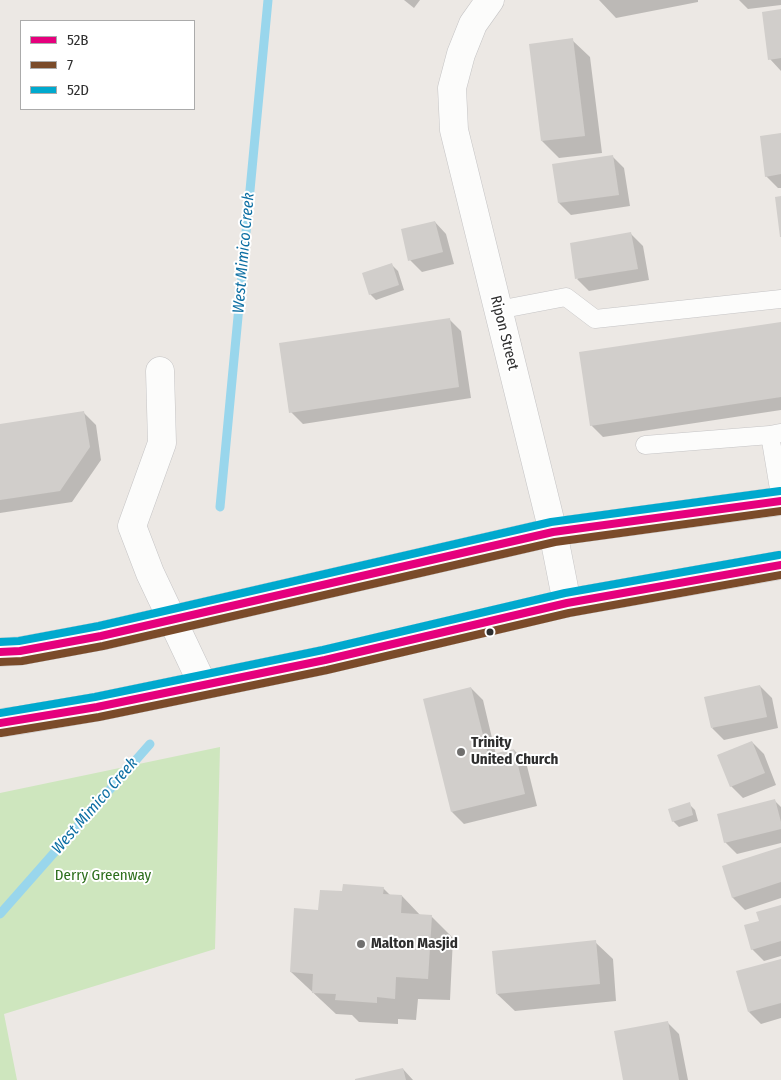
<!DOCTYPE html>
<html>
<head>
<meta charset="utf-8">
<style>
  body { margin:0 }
  #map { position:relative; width:781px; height:1080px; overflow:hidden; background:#ece8e4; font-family:"Fira Sans Condensed",sans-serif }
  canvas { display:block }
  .legend { position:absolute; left:20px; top:20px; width:175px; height:90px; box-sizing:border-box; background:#fff; border:1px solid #ababab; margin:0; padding:6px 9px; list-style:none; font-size:15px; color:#2e2e2e }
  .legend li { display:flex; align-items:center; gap:10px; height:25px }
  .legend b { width:25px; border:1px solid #ababab }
</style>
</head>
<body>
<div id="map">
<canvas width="781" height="1080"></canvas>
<ul class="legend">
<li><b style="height:6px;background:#e5007d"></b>52B</li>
<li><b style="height:6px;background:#7a4b2a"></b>7</li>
<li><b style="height:6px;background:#00a9ce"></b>52D</li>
</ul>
</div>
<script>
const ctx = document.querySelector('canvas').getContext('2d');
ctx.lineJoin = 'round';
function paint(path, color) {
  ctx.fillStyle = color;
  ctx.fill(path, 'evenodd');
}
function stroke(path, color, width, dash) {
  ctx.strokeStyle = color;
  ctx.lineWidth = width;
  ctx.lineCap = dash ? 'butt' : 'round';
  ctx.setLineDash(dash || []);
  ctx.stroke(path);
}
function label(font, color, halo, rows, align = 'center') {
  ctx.font = font + ' "Fira Sans Condensed",sans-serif';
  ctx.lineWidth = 4;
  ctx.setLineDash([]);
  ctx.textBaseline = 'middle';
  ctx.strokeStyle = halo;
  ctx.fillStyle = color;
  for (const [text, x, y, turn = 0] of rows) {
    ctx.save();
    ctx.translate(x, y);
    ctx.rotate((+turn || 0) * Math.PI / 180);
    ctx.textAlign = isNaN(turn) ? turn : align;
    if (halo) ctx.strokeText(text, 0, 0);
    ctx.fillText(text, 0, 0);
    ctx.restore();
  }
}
paint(new Path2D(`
  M220,747L215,949L4,1014L17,1080H0V793Z`), '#cee6be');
paint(new Path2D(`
  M404,0H420L414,8Z
  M599,0H698V2L616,18Z
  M739,0H781V5L748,9Z
  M781,10V71L770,59Z
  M572,40L590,57L602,153L559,158L542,141Z
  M781,134V188H778L766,176Z
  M612,156L624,168L630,206L571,215L559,203L554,165Z
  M435,222L446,234L454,264L422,272L410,260Z
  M631,234L643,246L649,280L589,291L577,279Z
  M392,265L398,271L404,290L376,300L370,294Z
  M449,319L461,331L471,398L303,424L291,412Z
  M781,323V410L603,437L591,425Z
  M84,413L96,425L101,460L72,502L0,513V425Z
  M760,686L772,698L778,728L724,740L712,728Z
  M471,688L483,700L496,755L514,750L526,762L537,806L464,824L452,812Z
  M752,742L764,754L776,785L743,798L731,786Z
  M775,801L781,807V843L737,854L725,842Z
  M689,804L695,810L698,821L679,827L673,821Z
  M781,848V898L745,910L733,898L723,867Z
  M383,888L391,896H402L421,916H431L453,938L450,1000L418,999L416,1020L398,1019V1024L359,1022L352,1015L336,1014L291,972L319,911L343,892Z
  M781,906V956L764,961L752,949L760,922Z
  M595,942L613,959L616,1001L515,1011L497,994Z
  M781,960V1018L761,1024L749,1012Z
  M667,1022L679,1034L688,1080H624Z
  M403,1069L413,1080H360Z`), '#0003');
stroke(new Path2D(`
  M220,507L268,0
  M0,914L150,744`), '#99d6ec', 9);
paint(new Path2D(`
  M781,9V58L768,60L762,12Z
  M573,38L585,136L541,141L529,44Z
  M781,133V174L765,177L760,136Z
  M613,155L619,195L558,203L552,164Z
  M781,196V237H780L775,197Z
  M435,221L443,252L408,261L401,229Z
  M631,232L638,269L575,279L570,243Z
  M392,263L399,285L369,295L362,273Z
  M450,318L459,387L289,413L279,343Z
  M781,322V397L590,426L579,352Z
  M84,411L90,447L60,491L0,500V424Z
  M760,685L767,717L711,728L704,697Z
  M471,687L488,755L514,749L525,794L451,812L423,699Z
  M752,741L765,773L730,787L717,755Z
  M775,799L781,822V829L724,843L717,814Z
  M690,802L693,815L672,822L668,809Z
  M781,847V882L732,898L722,866Z
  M343,884L384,887L383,894L402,895L401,913L432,915L428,979L396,977L395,999L377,997V1003L335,1000L336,994L312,993L313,974L290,972L294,908L318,910L320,890L342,891Z
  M781,905V941L751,950L744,925L759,921L756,912Z
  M596,940L600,984L496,994L492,951Z
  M781,959V1003L748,1012L736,971Z
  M668,1021L679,1080H623L614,1031Z
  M403,1068L406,1080H355V1079Z`), '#d1cecb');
const service = new Path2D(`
  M498,310L566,297L595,319L781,299
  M780,433L770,435L781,501
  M645,445L770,435`);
const minor = new Path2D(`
  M490,0L473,24L461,54L452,88L454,130L553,532L567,603
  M160,371L162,443L132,526L150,573L203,685`);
const secondary = new Path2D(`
  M0,652L20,651L101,636L553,532L781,501
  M0,723L21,720L97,707L325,660L567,603L781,565`);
stroke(service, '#c5c4c5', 19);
stroke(minor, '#c5c4c5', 29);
stroke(secondary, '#c5c4c5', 29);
stroke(service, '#fcfcfb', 18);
stroke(minor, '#fcfcfb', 28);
stroke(secondary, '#fcfcfb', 28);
stroke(new Path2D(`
  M0,652L20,651L101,636L553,532L781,501
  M0,723L97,707L325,660L567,603L781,565`), '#e5007d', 8);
stroke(new Path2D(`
  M0,662L22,661L103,646L555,542L781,511
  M1,733L99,717L327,670L569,613L781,575`), '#7a4b2a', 8);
stroke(new Path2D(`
  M0,642L19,641L99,626L551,522L780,491
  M0,713L95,697L323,650L565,593L779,555`), '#00a9ce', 8);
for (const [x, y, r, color] of [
  [490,632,4.5,"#2e2e2e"],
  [461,752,5,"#706f6e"],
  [361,944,5,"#706f6e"]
]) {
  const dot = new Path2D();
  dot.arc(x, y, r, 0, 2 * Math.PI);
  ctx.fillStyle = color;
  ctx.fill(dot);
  stroke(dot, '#fff', 2);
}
label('15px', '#2e2e2e', '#fff', [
  ["Ripon Street",504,333,76]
]);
label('bold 15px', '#2e2e2e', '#fff', [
  ["Trinity",471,743],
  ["United Church",471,760],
  ["Malton Masjid",371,944]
], 'left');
label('15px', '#2c6e1b', '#fff', [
  ["Derry Greenway",103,876]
]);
label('italic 16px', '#0d6fa3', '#fff', [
  ["West Mimico Creek",244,253,-85],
  ["West Mimico Creek",95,806,-49]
]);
</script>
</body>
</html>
